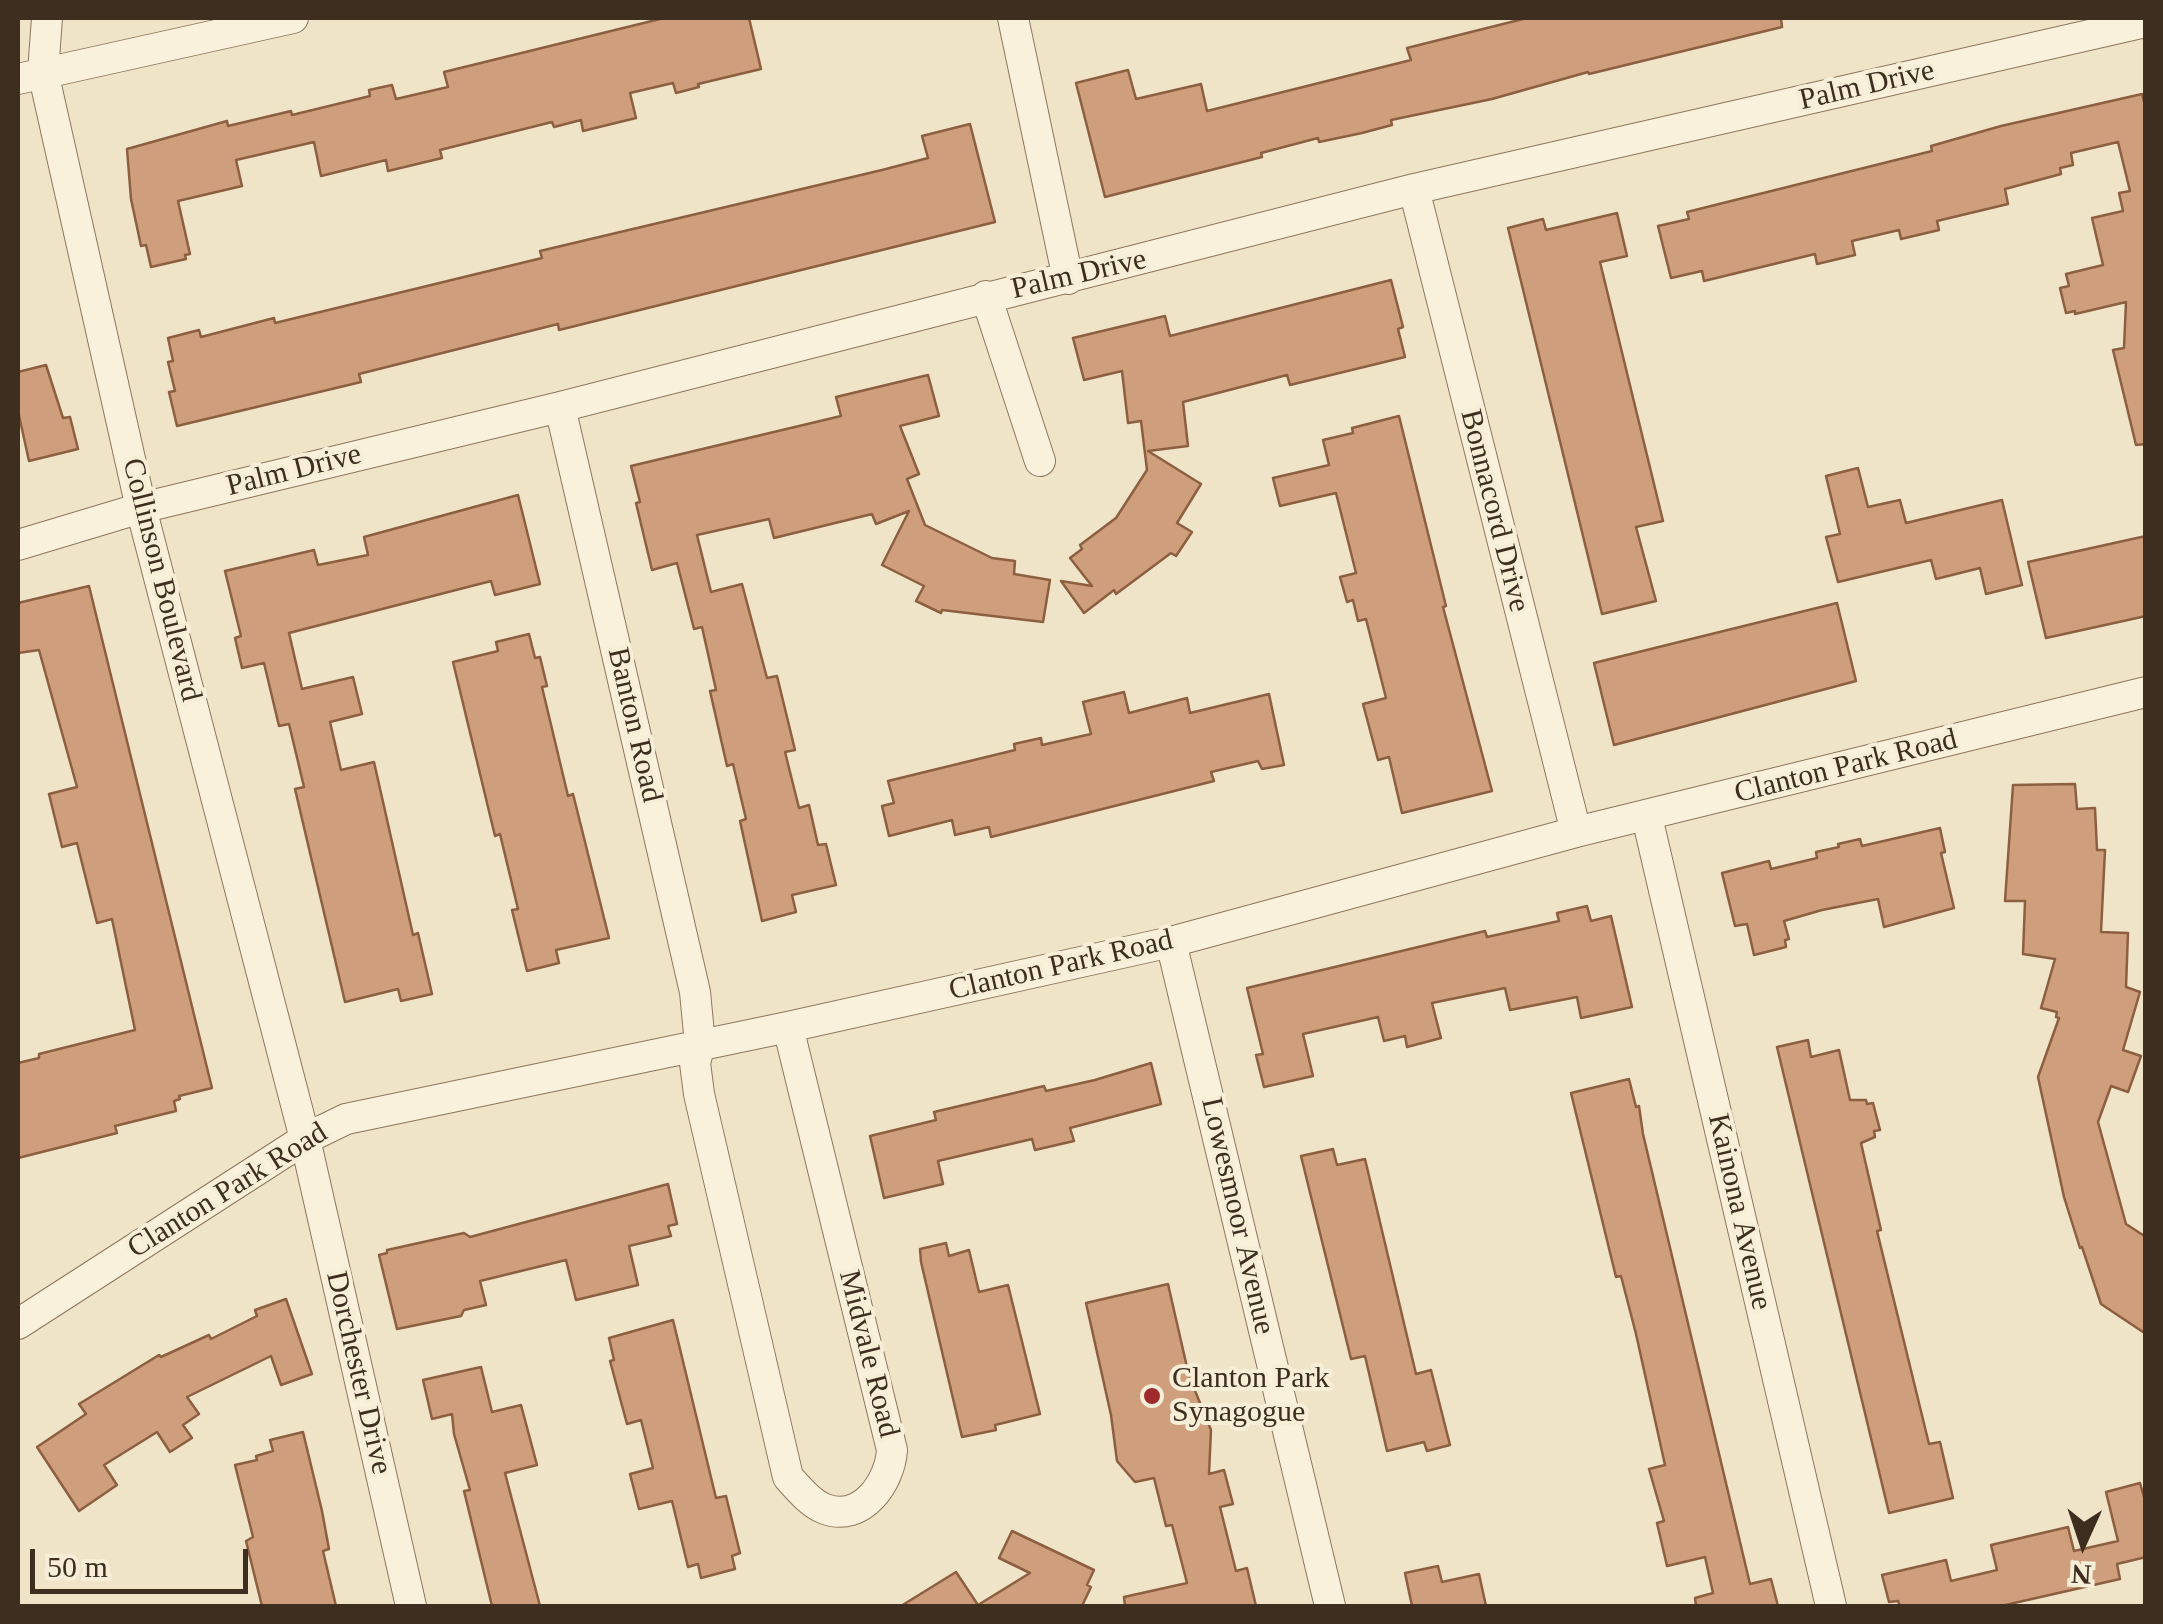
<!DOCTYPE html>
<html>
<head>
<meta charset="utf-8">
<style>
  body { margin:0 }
  #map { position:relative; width:2163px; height:1624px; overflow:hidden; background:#f0e4c8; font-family:Georgia,serif }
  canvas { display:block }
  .frame { position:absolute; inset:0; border:20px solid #3d2e20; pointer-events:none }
  .north { position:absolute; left:2033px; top:1494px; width:100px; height:100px; -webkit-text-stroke:8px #f7eed8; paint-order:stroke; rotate:183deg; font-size:28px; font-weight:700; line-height:40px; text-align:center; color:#3d2e20 }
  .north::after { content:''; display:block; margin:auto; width:35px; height:45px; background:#3d2e20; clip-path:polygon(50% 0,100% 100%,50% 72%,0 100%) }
  .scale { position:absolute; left:30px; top:1549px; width:218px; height:45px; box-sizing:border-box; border:5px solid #3d2e20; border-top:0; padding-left:12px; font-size:30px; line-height:35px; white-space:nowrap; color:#3d2e20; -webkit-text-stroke:8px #f7eed8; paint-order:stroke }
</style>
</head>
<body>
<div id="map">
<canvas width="2163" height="1624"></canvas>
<div class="frame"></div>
<div class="north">N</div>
<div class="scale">50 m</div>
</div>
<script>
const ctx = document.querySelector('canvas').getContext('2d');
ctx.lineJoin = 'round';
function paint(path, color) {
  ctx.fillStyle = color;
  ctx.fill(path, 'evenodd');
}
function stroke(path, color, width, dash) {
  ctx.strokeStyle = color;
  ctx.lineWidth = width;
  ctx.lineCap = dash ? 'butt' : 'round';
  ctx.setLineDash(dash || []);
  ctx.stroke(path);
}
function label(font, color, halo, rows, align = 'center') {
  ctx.font = font + ' Georgia,serif';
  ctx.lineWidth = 8;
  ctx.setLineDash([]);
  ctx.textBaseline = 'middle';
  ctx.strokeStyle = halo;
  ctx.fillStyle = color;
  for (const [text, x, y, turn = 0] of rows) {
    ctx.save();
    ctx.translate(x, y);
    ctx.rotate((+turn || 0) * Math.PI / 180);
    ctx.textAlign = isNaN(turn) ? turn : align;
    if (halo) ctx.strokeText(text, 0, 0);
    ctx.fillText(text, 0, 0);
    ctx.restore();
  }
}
const building = new Path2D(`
  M664,18H749L761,69L698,84L699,87L676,93L673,83L630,93L636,118L583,131L581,120L554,127L552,122L440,150L442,158L388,171L386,160L321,176L314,142L236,160L242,186L178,201L190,254L185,255L186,259L151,267L146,245L141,246L131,199L127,149L227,121L228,126L291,111L292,115L370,96L369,90L392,85L396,99L448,87L444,72Z
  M1527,18H1781L1782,27L1589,74L1588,72L1492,99L1391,120L1392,125L1362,133L1319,142L1318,138L1261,153L1262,157L1105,197L1076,83L1128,70L1136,99L1201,84L1207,111L1411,60L1407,48Z
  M2142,94L2146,109V444L2136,445L2113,350L2124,348L2126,302L2075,314V311L2066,313L2060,288L2069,286L2066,274L2103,265L2092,218L2123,211L2119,193L2130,191L2118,142L2071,153L2073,165L2060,168L2061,174L2005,189L2008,204L1937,221L1939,230L1901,239L1899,230L1852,241L1855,255L1817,264L1815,254L1704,281L1702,271L1671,278L1658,226L1689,219L1687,212L1932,151L1931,146L2001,126Z
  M970,124L995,222L559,330L558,324L486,342L359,374L361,382L177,426L169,392L175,391L168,362L173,361L168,338L199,330L201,337L274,318L275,323L542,258L540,251L882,170L928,158L922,136Z
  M1617,213L1627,256L1600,262L1663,521L1636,527L1656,601L1602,614L1508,228L1543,219L1546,230Z
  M1391,280L1403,327L1398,329L1405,357L1290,385L1287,375L1183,402L1188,446L1148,451L1201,484L1177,523L1192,532L1176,556L1171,553L1116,594L1114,590L1084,613L1061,581L1092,586L1070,558L1082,549L1080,545L1116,518L1147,470L1141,421L1128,423L1122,371L1084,380L1073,338L1165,316L1170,336Z
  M46,365L63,418L70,417L78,449L29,461L18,411V372Z
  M928,375L939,416L900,426L919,474L907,479L925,525L992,558L1015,561L1014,574L1050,580L1043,622L942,610L941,613L916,601L924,586L882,565L909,511L876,524L872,514L774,538L769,519L697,535L711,592L742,584L767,678L777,676L795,750L785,752L799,808L809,805L818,845L826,844L836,885L792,895L796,912L762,921L740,821L746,819L733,764L727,766L710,691L716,690L702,627L694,629L677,563L652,570L636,503L640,502L631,466L841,416L836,397Z
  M1399,416L1446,606L1443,607L1492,791L1402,813L1389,757L1378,760L1363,704L1386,698L1366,619L1358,621L1353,600L1347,602L1340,577L1356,573L1336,493L1280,506L1273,478L1329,465L1323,440L1353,433L1352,428Z
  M1858,468L1868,507L1900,500L1906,523L2002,500L2022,585L1986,594L1980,568L1936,579L1931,560L1838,582L1826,537L1840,534L1826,476Z
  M518,495L540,584L495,595L491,581L289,633L302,689L353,677L362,714L330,722L341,770L374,762L413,935L418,933L432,994L401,1001L398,989L345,1002L295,789L304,787L289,724L279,726L264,663L242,668L235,638L241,636L225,571L314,550L318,565L368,555L364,537Z
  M2146,536V616L2046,638L2028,562Z
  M89,586L212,1088L179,1096L180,1099L174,1101L176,1111L115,1126L117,1133L18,1158V1063L39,1058V1054L135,1030L112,919L97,923L77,843L62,847L49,794L77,787L39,650L18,653V603Z
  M1837,603L1856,681L1614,745L1594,663Z
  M529,634L535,658L540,657L547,686L542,687L568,796L573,794L609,938L556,950L559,963L527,971L512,910L518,909L500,834L495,836L453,662L498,651L496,642Z
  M1124,692L1129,713L1187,698L1190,713L1269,694L1284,765L1262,769L1258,761L1211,772L1214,781L991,837L989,827L955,835L952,820L889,836L882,806L894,803L888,781L1015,750L1014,744L1041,738L1042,745L1091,734L1083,702Z
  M2075,784L2077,809L2095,808L2097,850H2105L2101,932L2128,933L2126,987L2140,992L2123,1050L2141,1056L2128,1092L2111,1086L2098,1122L2126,1224L2146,1237V1334L2101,1304L2082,1247L2080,1248L2064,1197L2038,1077L2059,1018L2056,1017L2057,1012L2041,1008L2055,959L2023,954L2025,901H2005L2013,785Z
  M1940,828L1945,852L1941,853L1954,908L1884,927L1878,899L1822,910L1784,921L1789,939L1785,940L1786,947L1754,955L1747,924L1735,926L1722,873L1769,861L1771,869L1817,858L1816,852L1839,847L1838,844L1860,839L1862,846Z
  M1587,906L1591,921L1611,916L1632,1007L1581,1018L1577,997L1510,1010L1505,988L1432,1003L1441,1038L1407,1047L1405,1036L1384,1041L1378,1017L1303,1034L1313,1076L1264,1087L1256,1055L1263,1054L1247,988L1485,931L1487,937L1559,921L1557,913Z
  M1808,1040L1811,1057L1839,1050L1850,1100H1866L1867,1104L1873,1103L1880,1130L1874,1131L1875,1137L1861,1143L1881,1230L1877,1231L1929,1444L1940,1442L1953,1498L1889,1513L1777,1047Z
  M1151,1063L1161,1104L1070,1128L1074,1141L1035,1150L1032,1139L938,1161L943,1184L884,1198L870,1136L936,1120L934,1112L1044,1086L1046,1091L1095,1080Z
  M1629,1079L1636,1107L1639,1106L1643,1134L1750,1584L1771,1579L1778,1606H1696L1695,1598L1713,1593L1705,1557L1667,1566L1657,1523L1664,1521L1649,1469L1665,1465L1636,1334L1621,1276L1616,1277L1571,1093Z
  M1333,1149L1337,1165L1365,1159L1416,1374L1431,1370L1450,1445L1427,1451L1424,1442L1387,1451L1365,1356L1351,1359L1301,1156Z
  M668,1184L677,1224L668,1226L671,1236L629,1246L638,1285L576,1300L566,1260L480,1281L486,1305L464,1310L461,1316L397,1329L379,1255L387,1253V1250L464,1233L470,1237Z
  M946,1243L949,1256L969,1250L979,1292L1008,1285L1040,1414L995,1425L996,1430L962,1437L921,1262L920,1249Z
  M1168,1284L1189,1376L1211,1430L1209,1474L1224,1470L1233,1504L1220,1507L1236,1571L1247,1568L1256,1606H1125L1124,1597L1187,1583L1172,1525L1166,1526L1154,1478L1135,1482L1117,1461L1111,1415L1086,1303Z
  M286,1299L312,1374L281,1385L271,1356L187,1397L199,1414L183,1425L192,1438L170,1452L157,1432L104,1465L117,1485L79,1511L37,1447L86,1414L79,1404L159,1355L161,1357L209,1335L211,1339L257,1316L255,1310Z
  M673,1320L716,1498L726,1496L740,1553L732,1556L735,1569L701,1578L698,1564L688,1567L672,1501L639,1509L630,1474L653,1468L641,1420L627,1424L610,1361L614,1360L609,1338Z
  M481,1367L492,1412L521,1405L537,1465L505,1473L540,1606H492L464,1491L470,1490L454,1434L452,1414L432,1419L423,1380Z
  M303,1432L322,1511L329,1549L323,1551L336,1606H262L246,1541L253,1537L235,1465L257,1460L256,1456L273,1451L270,1440Z
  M2140,1483L2146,1504V1557L2117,1564L2120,1579L2001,1606H1900L1898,1601L1889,1602L1882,1575L1946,1560L1951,1581L1997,1570L1991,1545L2068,1527L2074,1551L2118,1541L2106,1492Z
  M1012,1531L1094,1570L1087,1585L1091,1587L1082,1606H901L956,1572L978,1605L1030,1573L999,1558Z
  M1438,1566L1442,1582L1479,1574L1486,1606H1412L1405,1573Z`);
paint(building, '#cf9f7d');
stroke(building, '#8d5f41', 2.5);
const minor = new Path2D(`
  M47,18L43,72L141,508L305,1139L411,1606
  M1013,18L1068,279
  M18,79L293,18
  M1414,189L1576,832
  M986,296L1040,461
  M560,407L695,992L700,1044L695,1063L699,1094L788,1477C798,1488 810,1503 825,1509C862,1523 890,1482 892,1450L788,1027
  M18,545L141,508L560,407L1414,189L2146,22
  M1647,817L1831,1606
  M1171,942L1330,1606
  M18,1324L305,1139L346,1119L788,1027L1171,942L1576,832L2146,692`);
stroke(minor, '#8d765c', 32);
stroke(minor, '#faf1dc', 30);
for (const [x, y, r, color] of [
  [1152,1396,10,"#9e2a2b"]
]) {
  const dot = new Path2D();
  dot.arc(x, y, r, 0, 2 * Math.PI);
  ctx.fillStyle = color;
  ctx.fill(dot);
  stroke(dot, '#f7eed8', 4);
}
label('30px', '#3d2e20', '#f7eed8', [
  ["Palm Drive",1867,86,-13],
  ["Palm Drive",1079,275,-13],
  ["Palm Drive",294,471,-14],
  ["Bonnacord Drive",1494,511,76],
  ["Collinson Boulevard",161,580,76],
  ["Banton Road",634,725,77],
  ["Clanton Park Road",1846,767,-14],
  ["Clanton Park Road",1061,966,-13],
  ["Clanton Park Road",228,1191,-32],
  ["Kainona Avenue",1739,1212,77],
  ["Lowesmoor Avenue",1237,1216,77],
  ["Midvale Road",868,1354,76],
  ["Dorchester Drive",358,1373,77]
]);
label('30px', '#3d2e20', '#f7eed8', [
  ["Clanton Park",1172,1379],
  ["Synagogue",1172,1413]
], 'left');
</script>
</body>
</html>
